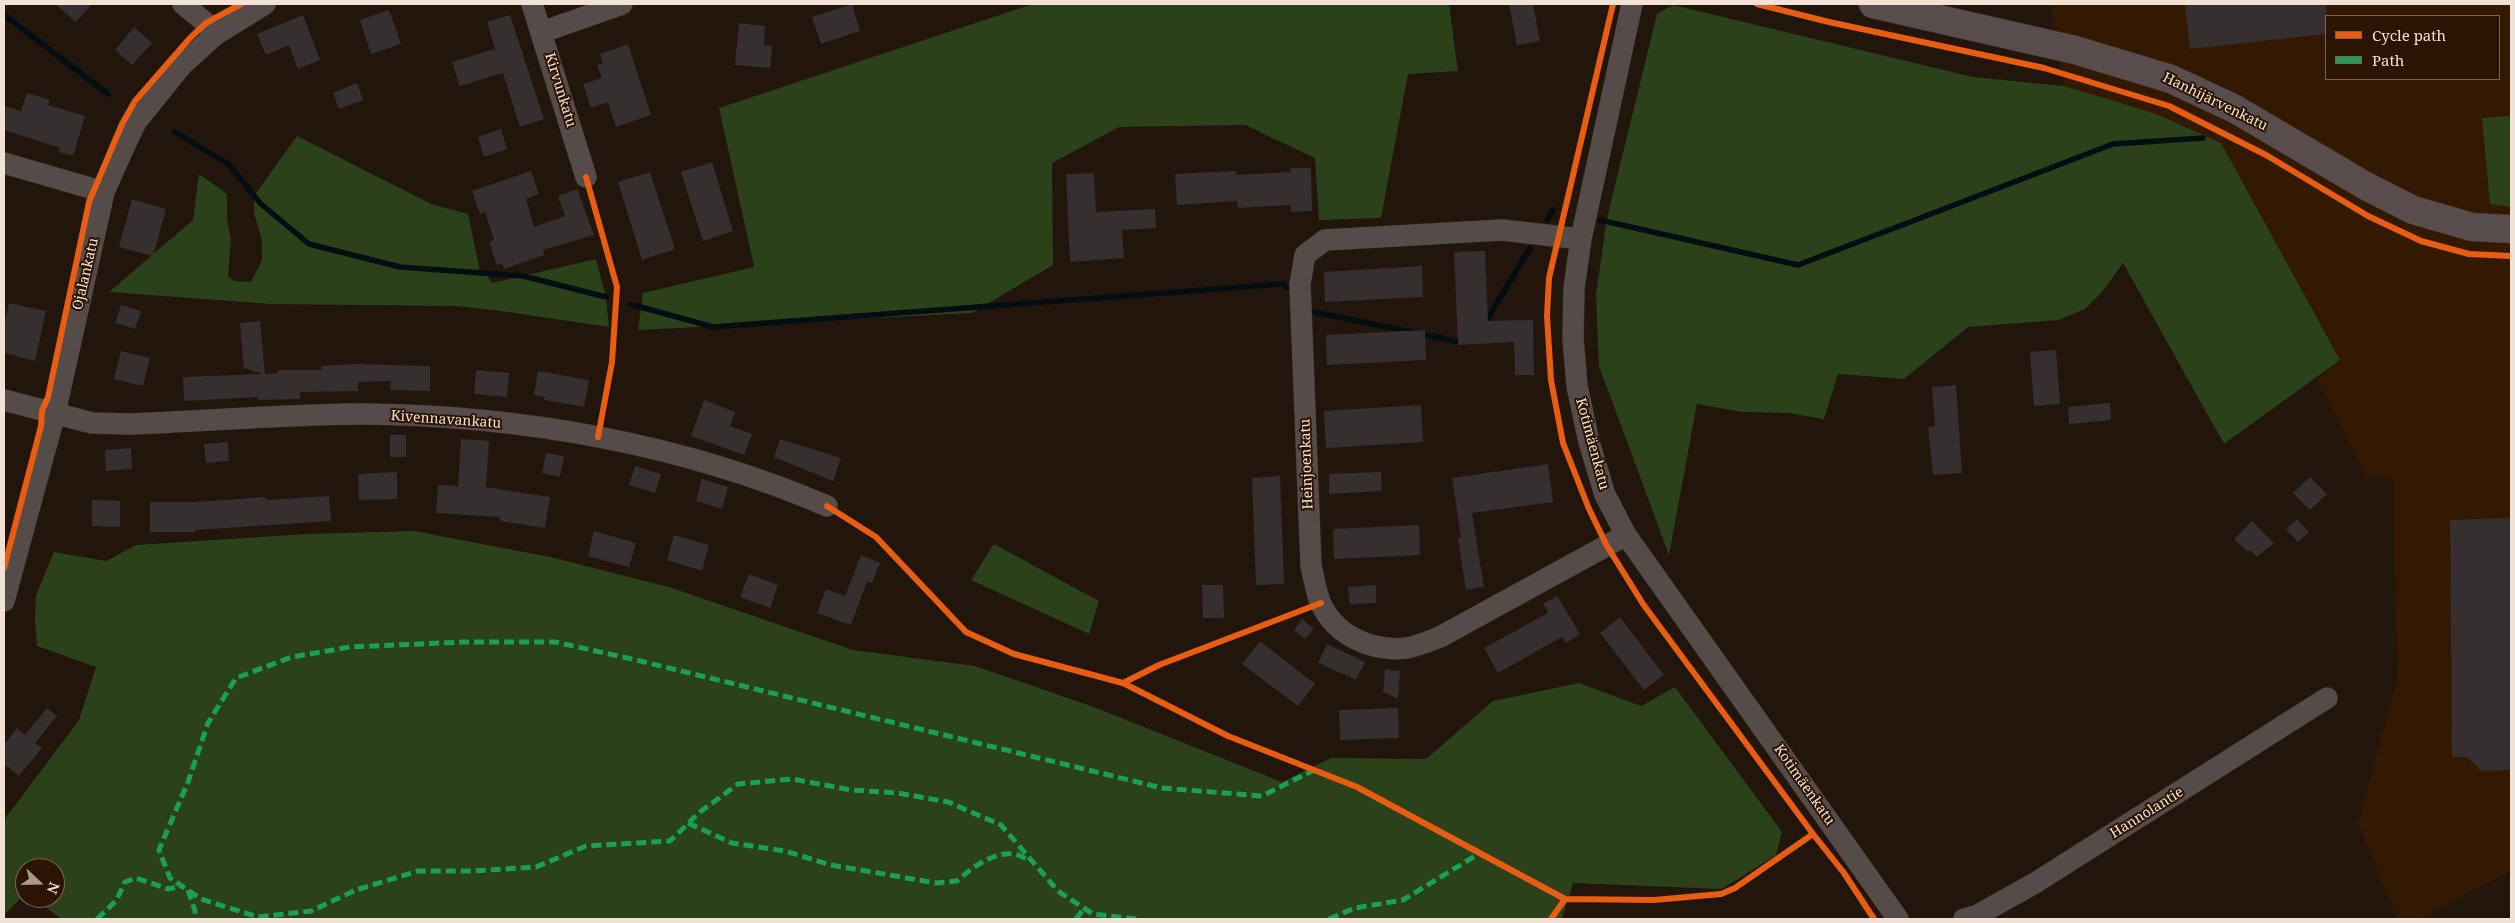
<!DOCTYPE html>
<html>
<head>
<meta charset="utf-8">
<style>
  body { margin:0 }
  #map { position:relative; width:2515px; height:923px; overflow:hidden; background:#22150b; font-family:"Noto Serif",serif }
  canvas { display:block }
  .frame { position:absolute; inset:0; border:5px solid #f2e1d5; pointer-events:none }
  .legend { position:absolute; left:2325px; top:15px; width:175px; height:65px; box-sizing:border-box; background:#2b1402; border:1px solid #7b6656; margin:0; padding:6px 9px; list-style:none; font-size:15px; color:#f2e1d5 }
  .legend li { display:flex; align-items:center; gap:10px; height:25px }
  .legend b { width:25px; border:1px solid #7b6656 }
  .north { position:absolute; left:15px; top:858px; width:50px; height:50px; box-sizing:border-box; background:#2b1402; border:1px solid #7b6656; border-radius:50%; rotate:111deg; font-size:14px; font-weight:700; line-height:20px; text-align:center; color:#f2e1d5 }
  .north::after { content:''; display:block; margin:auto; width:18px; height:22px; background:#a99a8e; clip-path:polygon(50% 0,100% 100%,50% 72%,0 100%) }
</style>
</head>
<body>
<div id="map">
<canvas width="2515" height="923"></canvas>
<div class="frame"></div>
<ul class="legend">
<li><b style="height:6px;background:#e95d12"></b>Cycle path</li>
<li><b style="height:6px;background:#1a9f57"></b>Path</li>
</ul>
<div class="north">N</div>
</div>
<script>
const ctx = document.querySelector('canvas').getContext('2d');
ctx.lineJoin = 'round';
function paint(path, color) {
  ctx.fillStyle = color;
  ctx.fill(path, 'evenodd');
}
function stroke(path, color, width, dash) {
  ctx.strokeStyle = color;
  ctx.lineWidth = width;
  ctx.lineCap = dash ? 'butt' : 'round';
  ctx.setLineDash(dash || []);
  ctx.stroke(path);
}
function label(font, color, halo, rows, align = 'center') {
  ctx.font = font + ' "Noto Serif",serif';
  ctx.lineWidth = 4;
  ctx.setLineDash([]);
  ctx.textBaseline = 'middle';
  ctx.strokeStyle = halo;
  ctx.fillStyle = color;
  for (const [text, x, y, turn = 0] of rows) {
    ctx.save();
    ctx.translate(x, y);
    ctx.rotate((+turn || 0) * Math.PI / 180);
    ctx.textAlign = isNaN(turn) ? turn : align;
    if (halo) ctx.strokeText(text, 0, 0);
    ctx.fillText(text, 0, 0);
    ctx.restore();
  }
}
paint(new Path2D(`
  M2050,4H2511V871L2420,919H2397L2358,823L2397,680L2393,477L2366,478L2316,379L2340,360L2221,143L2154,113L2064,86ZM2326,16H2499V79H2326Z`), '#331902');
paint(new Path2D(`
  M1033,4H1449L1458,71L1408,74L1381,218L1319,220L1315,158L1245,125L1119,127L1052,163L1053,265L972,313L638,330L643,293L754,267L719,108Z
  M1673,5L1973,77L2064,86L2154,113L2221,143L2340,360L2224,444L2123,263L2102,292L2085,309L2059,320L1968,327L1904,379L1838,374L1824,419L1789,413L1742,412L1697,404L1669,555L1599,366L1596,294L1607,218L1657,14Z
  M2511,116V207L2490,204L2482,118Z
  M297,136L431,204L468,214L480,271L485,272L492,283L596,259L606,297L609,327L501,311L456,306L271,304L109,292L193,220L199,174L227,194V219L231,240L228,276L234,281L251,282L262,260V240L254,213V196Z
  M414,531L550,557L669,587L853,650L975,666L1094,707L1282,782L1331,758L1426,759L1493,701L1579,683L1641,706L1675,687L1782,832L1776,855L1722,889L1573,883L1562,919H61L43,905L27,898H55V868H25V897L23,896L4,915V820L79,720L96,667L37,646L35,619L36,595L54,552L106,561L136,545L308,534Z
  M994,544L1099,601L1089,634L971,580Z`), '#2a4119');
stroke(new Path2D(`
  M4,15L108,94
  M175,132L228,164L261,204L309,244L400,267L523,276L606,297
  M1547,220L1553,210
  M1600,220L1798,265L2113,144L2203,138
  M630,304L713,327L1283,284L1287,288
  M1315,312L1463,343
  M1485,323L1530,248`), '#030d12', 5.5);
paint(new Path2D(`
  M55,4H92L76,22Z
  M852,4L860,31L821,44L812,17Z
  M1509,4H1533L1540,41L1517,45Z
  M2185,4H2326V34L2190,49Z
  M389,10L401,44L371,54L360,20Z
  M303,15L320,60L298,69L289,45L266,55L257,34Z
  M510,15L544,119L520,127L503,73L460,86L452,62L495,49L487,22Z
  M739,23L765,26L764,45L772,46L770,68L735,65Z
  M134,27L152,43L132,65L115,50Z
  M628,44L651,115L616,127L608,102L591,108L583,84L602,78L597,65L603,63L600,54Z
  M357,83L363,100L339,109L333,93Z
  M27,93L50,100L48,105L85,116L73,156L59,152L60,148L4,130V106L21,111Z
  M501,129L507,149L484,157L478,137Z
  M712,162L733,231L703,241L681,172Z
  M1291,168H1311L1312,211L1291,212V205L1238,208L1237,201L1177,205L1175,174L1236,171L1237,175L1291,172Z
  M531,171L539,194L526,199L534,227L565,216L558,196L577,189L594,235L543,250L544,255L504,269L502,263L497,265L489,242L494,240L485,212L480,214L472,191Z
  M650,172L675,249L642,260L618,182Z
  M1094,173L1096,212L1155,209L1156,228L1122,230L1124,258L1070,262L1066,174Z
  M132,199L166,209L153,256L119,247Z
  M1485,251L1488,321L1533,320L1534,375H1515L1514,342L1458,345L1454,252Z
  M1422,266L1423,297L1325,302L1324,272Z
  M9,303L46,311L35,361L4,353V326Z
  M121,305L141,311L135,329L115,323Z
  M260,321L265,374L278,373V370H321V366L355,364L430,366V391L390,390L391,381L358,382V391L300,392V399L258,400V397L184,401L183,377L263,374L244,368L240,323Z
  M1425,330L1426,360L1327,365L1326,335Z
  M2056,350L2060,404L2034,406L2030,352Z
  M121,351L150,358L143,386L114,379Z
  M476,370L509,373L507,397L474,394Z
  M538,371L589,380L584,407L544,400L545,397L534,395Z
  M1956,385L1962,473L1933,475L1928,427L1935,426L1932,387Z
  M704,400L735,412L730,426L752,434L744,455L691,436Z
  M2110,403L2111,420L2069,424L2068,407Z
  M1421,405L1423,442L1326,448L1324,411Z
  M390,435H406V457H390Z
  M461,439L489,441L486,487L550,497L545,528L500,521V517L436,513L438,485L458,486Z
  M780,439L841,458L833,481L774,457Z
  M228,442L229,461L206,463L204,444Z
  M131,448L132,469L106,471L105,450Z
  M546,453L564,456L560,477L542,473Z
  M1548,464L1553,502L1472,513L1484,587L1466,590L1458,538L1461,537L1452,478Z
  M635,466L661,474L655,493L629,485Z
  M397,472V499L359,500L358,474Z
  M1381,472L1382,491L1329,494V474Z
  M1280,476L1284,584L1256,585L1252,478Z
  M2310,477L2327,494L2310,510L2293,493Z
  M702,479L728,487L722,509L696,501Z
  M329,496L331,521L195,530V532H150V502H195L266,497V500Z
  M92,500L120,501V527L92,526Z
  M2511,518V770L2482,771L2467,757H2452L2450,520Z
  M2297,519L2309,532L2298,542L2286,529Z
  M2252,521L2274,543L2257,557L2250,550L2248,552L2234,539Z
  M1419,525L1420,555L1334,559L1333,529Z
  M594,531L636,543L629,567L588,556Z
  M674,535L709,545L702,571L667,560Z
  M861,555L880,563L872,583L867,581L851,625L817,613L826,589L845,596Z
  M749,574L778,585L770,608L740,597Z
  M1202,585H1223L1224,618H1203Z
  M1376,585V603L1350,604L1348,587Z
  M1557,596L1580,634L1566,643L1562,637L1498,673L1484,648L1548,613L1543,604Z
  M1620,617L1664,675L1644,690L1600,633Z
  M1302,619L1314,629L1305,639L1294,630Z
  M1260,641L1315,684L1298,706L1242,664Z
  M1327,644L1365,662L1356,680L1318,663Z
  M1385,669L1400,671L1398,699L1383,692Z
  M47,708L57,716L35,743L42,748L19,776L4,764V745L17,728L25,735Z
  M1398,708L1399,738L1340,740L1339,710Z`), '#362f2f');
const street = new Path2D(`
  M183,4L206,23L215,35
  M532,4L586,177
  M1632,4L1581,239L1574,288L1573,338L1577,386L1589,442L1605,495L1626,535L1898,919
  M542,32L622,4
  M4,163L104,192
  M1581,239L1502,230L1325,240L1305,255L1300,284L1311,566C1314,578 1316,593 1321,604C1336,636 1372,652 1407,648C1418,646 1430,641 1440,637L1626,535
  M4,400L92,423L130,424C208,421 288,414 367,414C523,416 683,444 827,506
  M4,601L55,413L104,192L124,147L136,122L182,65L215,35L265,4
  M1964,919L1976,916L2035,883L2327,698`);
const secondary = new Path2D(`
  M1873,4L2075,50L2171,79L2235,109L2364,185L2413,210L2472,227L2511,229`);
stroke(street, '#3d3229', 22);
stroke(secondary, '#3d3229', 29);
stroke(street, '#554c49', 21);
stroke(secondary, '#584d4c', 28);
stroke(new Path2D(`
  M688,823L732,843L785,851L831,865L936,883L957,881C971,868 994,851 1015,854C1020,855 1026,859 1030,861
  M188,890L195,911V919
  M97,919L116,901L125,882L136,878L168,889L182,886
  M1076,919L1084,908
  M1136,919L1093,914L1058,891L1001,825L948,802L898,793L851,790L792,779L738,784L700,812L670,841L586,846L536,867L473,871H418L356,890L311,911L258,917L201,899L170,878L159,850L188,782L208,723L236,678L292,657L350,647L463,642H555L636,660L1162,788L1262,796L1314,770
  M1329,919L1355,908L1403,900L1480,853`), '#1a9f57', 5, [10, 5]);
stroke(new Path2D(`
  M1613,4L1549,278L1547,316L1551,380L1563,443L1589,509L1607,546L1643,604L1813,834
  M1757,4L1829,22L2044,68L2169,106L2266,155L2368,216L2421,241L2469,254L2511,256
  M586,177L617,287L612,362L598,437
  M827,506L876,537L966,632L1014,654L1123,683L1228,736L1357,787L1565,899
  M4,568L41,426L42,411L48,397L89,202L122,124L135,101L190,38L206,23L241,4
  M1123,683L1159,665L1321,603
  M1551,919L1565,899L1654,900L1721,894L1735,888L1813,834L1844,873L1874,919`), '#e95d12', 6);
label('14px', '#f2e1d5', '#2b1402', [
  ["Kirvunkatu",560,90,73],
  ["Hanhijärvenkatu",2215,102,26],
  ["Ojalankatu",86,274,-77],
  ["Kivennavankatu",446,420,4],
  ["Kotimäenkatu",1592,444,75],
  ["Heinjoenkatu",1307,464,-92],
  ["Kotimäenkatu",1804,785,55],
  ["Hannolantie",2147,813,-32]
]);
</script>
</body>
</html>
